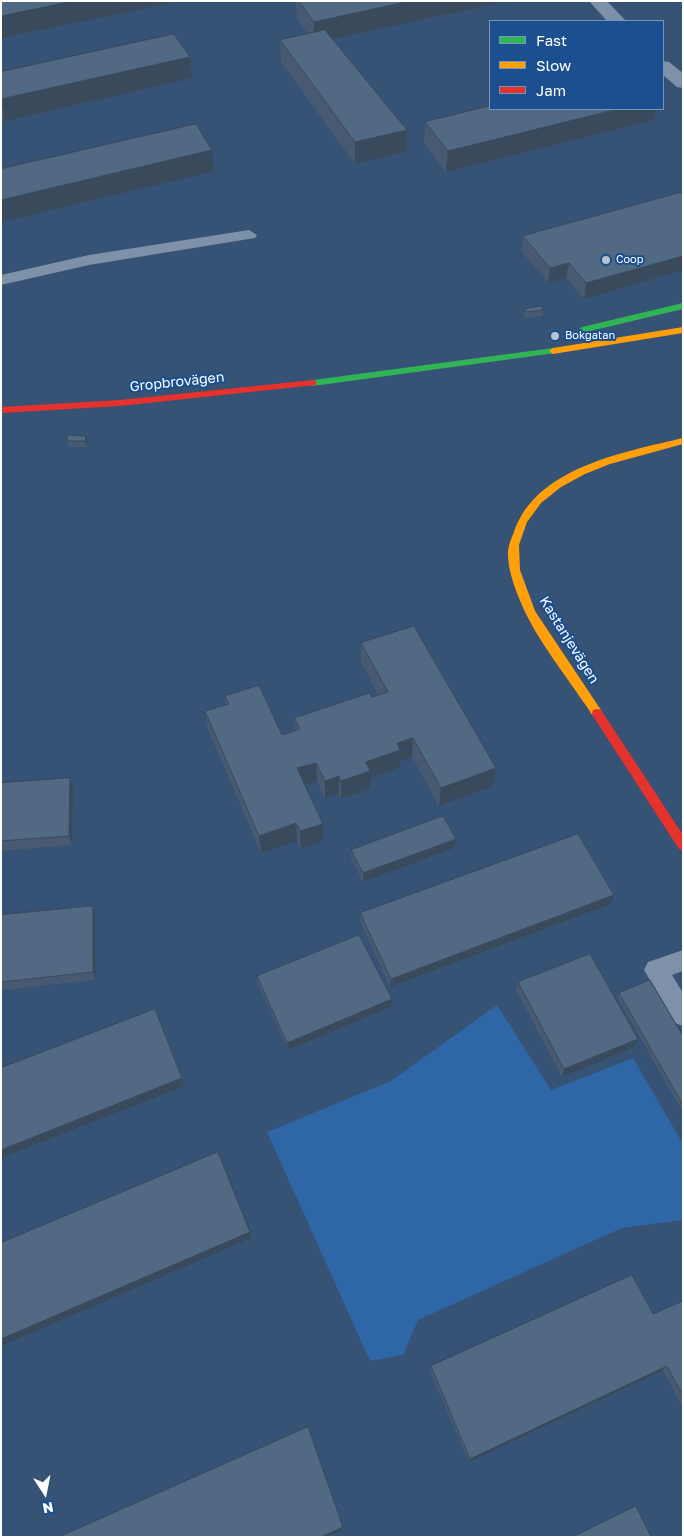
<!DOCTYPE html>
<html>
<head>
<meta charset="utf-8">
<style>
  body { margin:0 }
  #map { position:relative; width:684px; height:1538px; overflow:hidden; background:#365274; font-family:"Golos Text",sans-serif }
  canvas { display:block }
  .frame { position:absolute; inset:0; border:2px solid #fff; pointer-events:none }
  .legend { position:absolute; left:489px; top:20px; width:175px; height:90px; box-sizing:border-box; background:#1b4f8f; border:1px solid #7695bc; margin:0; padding:6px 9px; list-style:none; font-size:15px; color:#fff }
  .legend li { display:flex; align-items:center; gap:10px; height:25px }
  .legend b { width:25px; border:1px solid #7695bc }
  .north { position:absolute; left:20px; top:1468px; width:50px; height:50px; -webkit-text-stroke:4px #1b4f8f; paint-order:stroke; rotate:169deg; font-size:14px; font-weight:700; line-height:20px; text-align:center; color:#fff }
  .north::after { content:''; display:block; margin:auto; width:18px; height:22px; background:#fff; clip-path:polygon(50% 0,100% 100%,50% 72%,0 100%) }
</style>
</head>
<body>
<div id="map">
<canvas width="684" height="1538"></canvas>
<div class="frame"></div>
<ul class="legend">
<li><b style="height:6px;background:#30b455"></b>Fast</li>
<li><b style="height:6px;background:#ff9f0a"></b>Slow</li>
<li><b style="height:6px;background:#e5322d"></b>Jam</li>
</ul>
<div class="north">N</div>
</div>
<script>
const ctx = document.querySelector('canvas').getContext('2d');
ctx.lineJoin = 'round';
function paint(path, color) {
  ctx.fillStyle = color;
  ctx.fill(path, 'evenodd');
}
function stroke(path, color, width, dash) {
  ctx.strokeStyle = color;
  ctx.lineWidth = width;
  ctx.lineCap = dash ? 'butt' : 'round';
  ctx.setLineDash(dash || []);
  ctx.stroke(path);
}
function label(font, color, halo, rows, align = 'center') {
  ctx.font = font + ' "Golos Text",sans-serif';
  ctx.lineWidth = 4;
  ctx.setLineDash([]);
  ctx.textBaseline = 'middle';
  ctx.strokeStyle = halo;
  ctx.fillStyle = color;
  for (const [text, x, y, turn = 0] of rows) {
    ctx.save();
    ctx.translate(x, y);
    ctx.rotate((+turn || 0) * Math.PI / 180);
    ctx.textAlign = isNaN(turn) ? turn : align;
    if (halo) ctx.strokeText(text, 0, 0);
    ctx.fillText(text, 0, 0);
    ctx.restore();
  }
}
paint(new Path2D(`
  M497,1005L551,1090L633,1058L683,1144V1220L622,1228L418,1320L403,1355L370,1361L267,1132L391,1081Z`), '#2f66a5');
paint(new Path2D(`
  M249,230L257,235L255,238L89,265L1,285V275L89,255Z
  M683,950V971L672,975L683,993V1026L675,1023L644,970L648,962Z`), '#7d92a8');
paint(new Path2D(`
  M589,1H607L626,21H607Z
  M663,61L669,62L683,73V88L677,87L663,75Z`), '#7d92a8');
paint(new Path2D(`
  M683,303V309L582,333L578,330L582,327Z
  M553,348L556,349V353L313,386L308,383L313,380Z`), '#30b455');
paint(new Path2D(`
  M683,327V333L553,354L549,351L553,348Z
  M683,438V444L610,464L585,474L561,487L541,503L527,522L519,545L520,570L535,611L601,710L602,713L601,716C593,719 591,713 587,707C568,679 540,643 525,612C517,594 508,573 508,554C508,546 511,539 514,532C536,467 625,452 683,438Z`), '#ff9f0a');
paint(new Path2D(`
  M313,380L316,381V385L120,406L1,413V407L120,400Z
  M597,709L601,710L683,835V850L679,849L593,716L592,713L593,710Z`), '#e5322d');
paint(new Path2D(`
  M296,1H507L332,39L407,130L406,152L355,164L281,62L280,40L308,34L297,19Z
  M1,72L192,78L5,121L1,113Z
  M490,109H657L654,120L446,172L424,143L425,122Z
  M683,192V270L584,299L566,278L548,283L521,251L523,236Z
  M525,309L543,310V316L526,318L524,315Z
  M67,441L88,442L86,447L68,446Z
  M361,643L493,786L439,806L412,757L400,761L399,768L370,778V789L341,799L339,794L325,799L317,781L305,785L323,841L301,849L297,841L261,853L208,730L205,711L226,705L225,696L282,735L295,731L294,718L378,695L361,662Z
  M1,783L73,787L72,845L1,851Z
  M456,839L454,848L363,882L351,859V850Z
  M611,904L390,987L360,921V913Z
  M95,914L96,980L1,990V915Z
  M257,976L391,1007L288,1050L258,984Z
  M518,982L638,1039L634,1047L562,1077L516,990Z
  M619,993L683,1036V1113L617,997Z
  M683,1301V1409L663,1370L469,1462L430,1371L431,1366L653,1314Z`), '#475a72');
paint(new Path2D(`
  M74,1H176V2L1,38V16Z
  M410,1H507L314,43V22Z
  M190,57L192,78L5,121L1,99Z
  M618,109H657L654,120L446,172L448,151Z
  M407,130L406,152L355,164V142Z
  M212,150L214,171L1,222V200Z
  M683,256V270L584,299L586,283Z
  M569,263L566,278L548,283L550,268Z
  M86,436L88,442L86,447L85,441Z
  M413,738L412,757L400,761L399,768L370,778V789L341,799V781L366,762L397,743Z
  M316,763L317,781L298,787L297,768Z
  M496,768L493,786L439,806L441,788Z
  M339,776V794L325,799V781Z
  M70,778L73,787L72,845L69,836Z
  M296,823L297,841L261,853L259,836Z
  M323,824V841L301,849L300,831Z
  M456,839L454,848L363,882V873Z
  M614,895L611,904L390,987L391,979Z
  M93,906L95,914L96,980L93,972Z
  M392,999L391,1007L288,1050L287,1043Z
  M638,1039L634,1047L562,1077L564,1069Z
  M182,1078L184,1086L1,1158V1150Z
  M250,1232L251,1238L1,1346V1339Z
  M667,1366L663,1370L469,1462L470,1459Z
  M343,1527V1529L326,1537H321Z`), '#394a5c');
const building = new Path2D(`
  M1,1H74L1,16Z
  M299,1H410L314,22Z
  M325,30L407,130L355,142L280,40Z
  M174,34L190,57L1,99V72Z
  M490,106V109H618L448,151L425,122Z
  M196,124L212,150L1,200V169Z
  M683,192V256L586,283L569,263L550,268L523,236Z
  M542,306L543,310L527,312L525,309Z
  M68,435L86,436L85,441H67Z
  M414,626L496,768L441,788L413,738L397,743L400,750L366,762L370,771L341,781L339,776L325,781L316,763L297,768L323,824L300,831L296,823L259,836L205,711L229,704L225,696L259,685L282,735L300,729L294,718L369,693L372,697L388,692L361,643Z
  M70,778L69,836L1,841V783Z
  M443,816L456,839L363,873L351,850Z
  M578,834L614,895L391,979L360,913Z
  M93,906V972L1,982V915Z
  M359,935L392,999L287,1043L257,976Z
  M590,954L638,1039L564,1069L518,982Z
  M650,980L683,1036V1105L619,993Z
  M155,1009L182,1078L1,1150V1068Z
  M218,1152L250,1232L1,1339V1243Z
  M632,1275L653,1314L683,1301V1396L667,1366L470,1459L431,1366Z
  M308,1427L343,1527L321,1537H59Z
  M636,1506L651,1537H573Z`);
paint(building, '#526984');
stroke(building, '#394a5c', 1);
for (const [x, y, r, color] of [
  [606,260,5,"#b9c2ce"],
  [555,336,5,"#b9c2ce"]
]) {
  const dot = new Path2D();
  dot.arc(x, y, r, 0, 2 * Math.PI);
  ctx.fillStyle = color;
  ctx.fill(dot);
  stroke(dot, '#1b4f8f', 2);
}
label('11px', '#fff', '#1b4f8f', [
  ["Coop",616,260],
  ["Bokgatan",565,336]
], 'left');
label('14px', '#fff', '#1b4f8f', [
  ["Gropbrovägen",177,382,-6],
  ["Kastanjevägen",569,640,58]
]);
</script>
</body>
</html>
